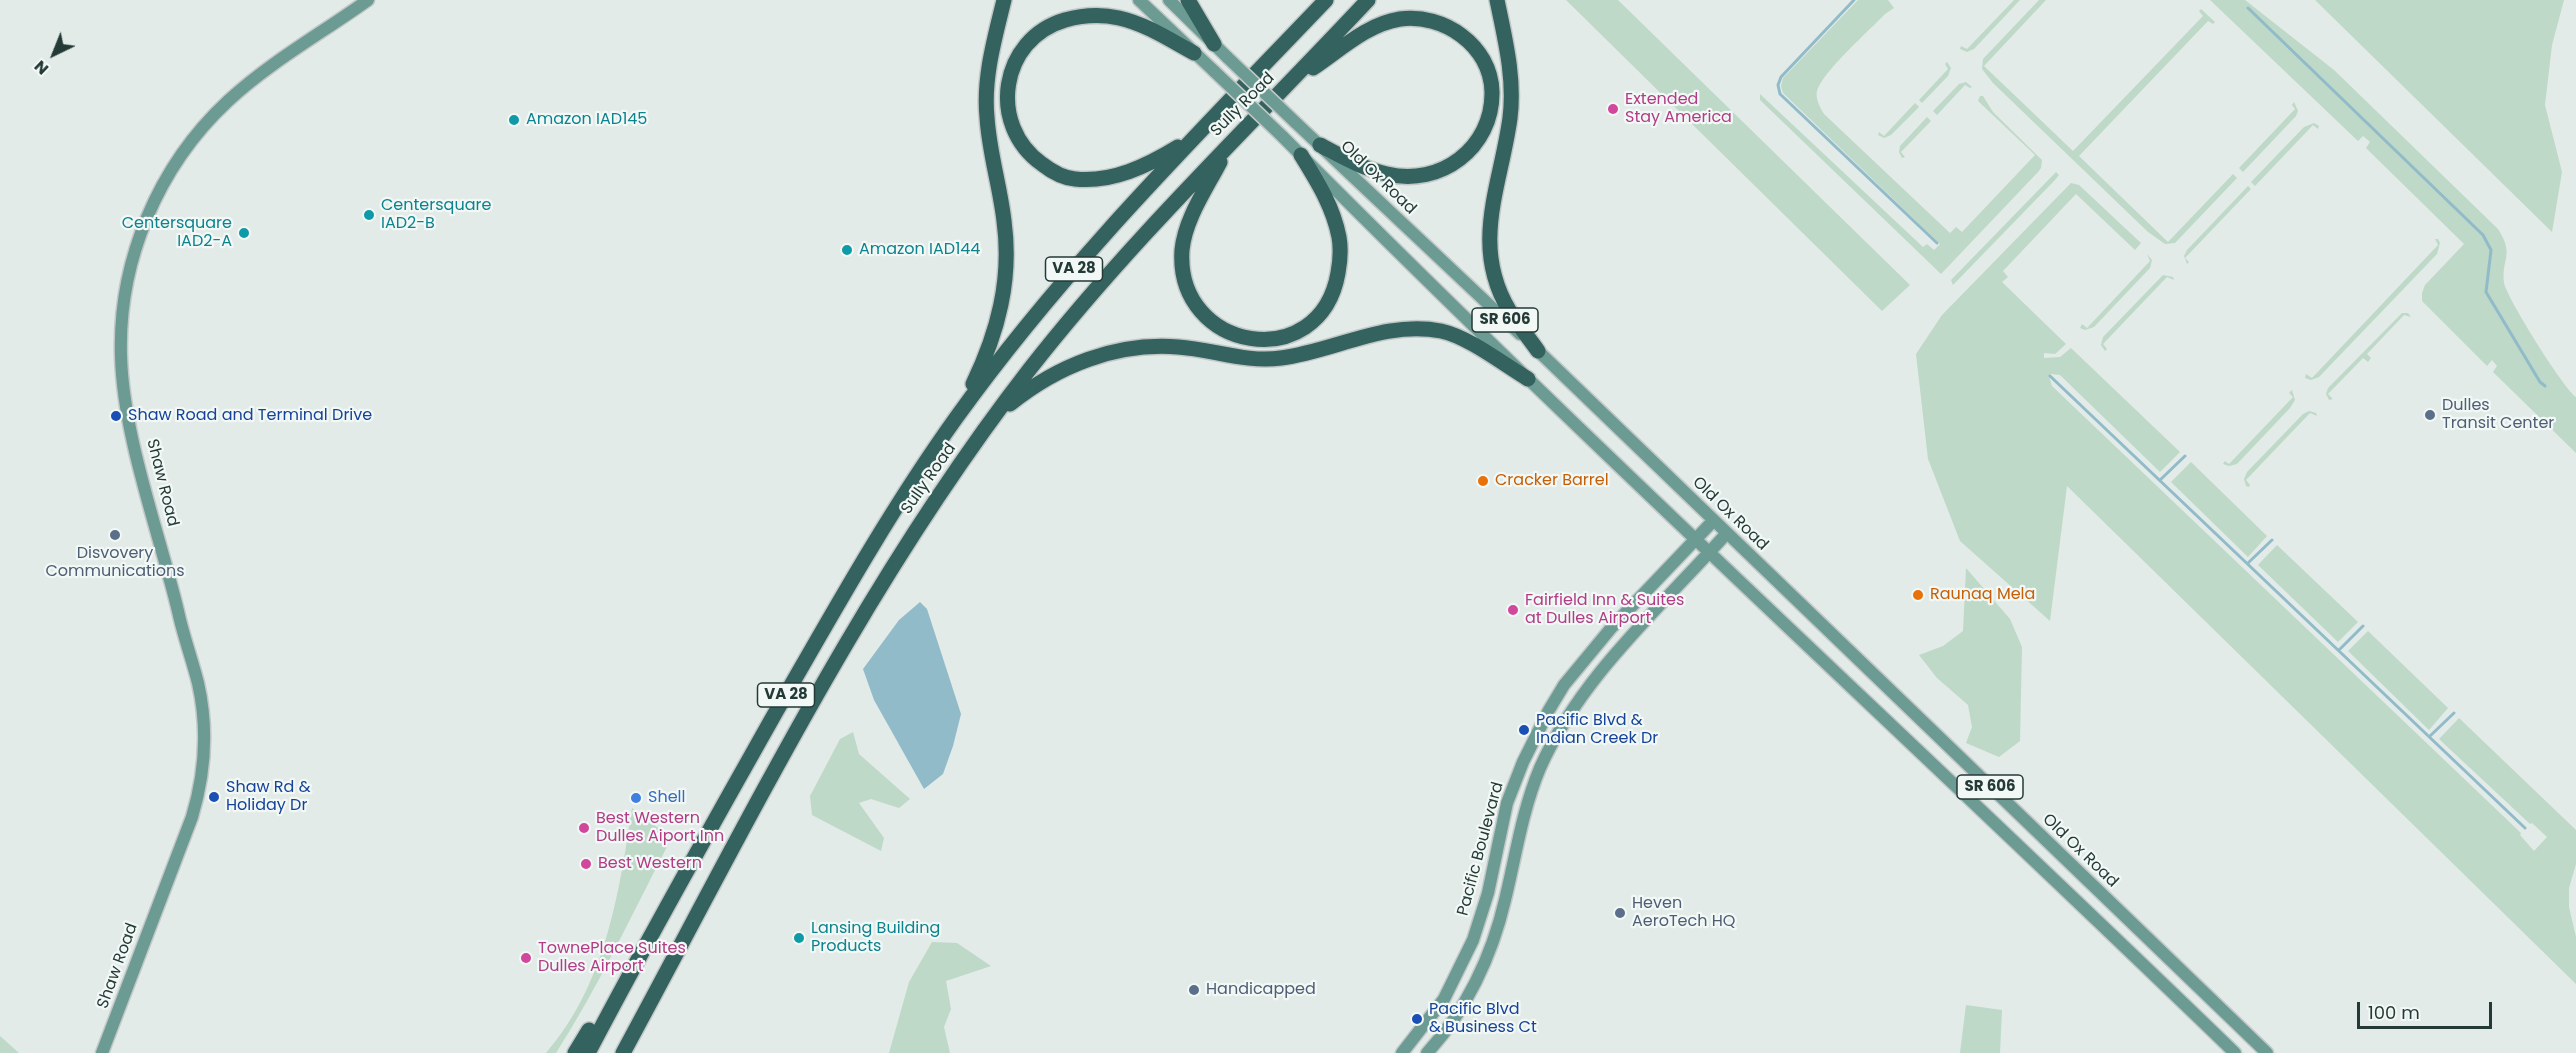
<!DOCTYPE html>
<html>
<head>
<meta charset="utf-8">
<style>
  body { margin:0 }
  #map { position:relative; width:2576px; height:1053px; overflow:hidden; background:#e2ebe8; font-family:Poppins,sans-serif }
  canvas { display:block }
  .north { position:absolute; left:24px; top:24px; width:60px; height:60px; -webkit-text-stroke:4px #f2f8f5; paint-order:stroke; rotate:223deg; font-size:16px; font-weight:700; line-height:24px; text-align:center; color:#243a36 }
  .north::after { content:''; display:block; margin:auto; width:21px; height:27px; background:#243a36; clip-path:polygon(50% 0,100% 100%,50% 72%,0 100%) }
  .scale { position:absolute; left:2357px; top:1002px; width:135px; height:27px; box-sizing:border-box; border:3px solid #243a36; border-top:0; padding-left:8px; font-size:18px; line-height:21px; white-space:nowrap; color:#243a36; -webkit-text-stroke:4px #f2f8f5; paint-order:stroke }
</style>
</head>
<body>
<div id="map">
<canvas width="2576" height="1053"></canvas>
<div class="north">N</div>
<div class="scale">100 m</div>
</div>
<script>
const ctx = document.querySelector('canvas').getContext('2d');
ctx.lineJoin = 'round';
function paint(path, color) {
  ctx.fillStyle = color;
  ctx.fill(path, 'evenodd');
}
function stroke(path, color, width, dash) {
  ctx.strokeStyle = color;
  ctx.lineWidth = width;
  ctx.lineCap = dash ? 'butt' : 'round';
  ctx.setLineDash(dash || []);
  ctx.stroke(path);
}
function label(font, color, halo, rows, align = 'center') {
  ctx.font = font + ' Poppins,sans-serif';
  ctx.lineWidth = 4.5;
  ctx.setLineDash([]);
  ctx.textBaseline = 'middle';
  ctx.strokeStyle = halo;
  ctx.fillStyle = color;
  for (const [text, x, y, turn = 0] of rows) {
    ctx.save();
    ctx.translate(x, y);
    ctx.rotate((+turn || 0) * Math.PI / 180);
    ctx.textAlign = isNaN(turn) ? turn : align;
    if (halo) ctx.strokeText(text, 0, 0);
    ctx.fillText(text, 0, 0);
    ctx.restore();
  }
}
paint(new Path2D(`
  M1566,0H1618L1910,285L1882,311Z
  M1858,0H1888L1894,8L1885,14C1870,30 1822,72 1817,91C1815,98 1820,108 1824,114L1950,233L1956,227L1962,232L2035,155L1978,101L1980,96H1983L1993,112L2042,160L2041,168L2038,172L1941,274L1760,100V94L1923,247L1927,244L1934,250L1940,244L1783,93L1781,86L1783,78Z
  M2014,0H2020L1974,49L1967,52L1960,49L1961,46L1967,49Z
  M2039,0H2046L1984,66L2073,151L2203,16L2199,11L2201,9L2215,22L2213,24L2208,21L2079,156L2168,242L2233,174L2237,178L2175,243L2165,244L2148,232L1993,83L1982,69L1983,59Z
  M2210,0H2245L2334,70L2498,229C2515,256 2501,258 2504,283C2507,298 2563,388 2576,397V453L2493,372L2497,366L2492,360L2487,366L2422,301V293L2425,285L2464,244L2366,148L2370,142L2363,136L2358,141Z
  M2315,0H2564L2552,45L2545,105L2562,172L2552,232Z
  M1947,62L1951,68L1948,76L1922,103L1919,100L1948,69L1945,64Z
  M1966,82L1972,87L1970,88L1965,85L1937,115L1933,111L1959,84Z
  M2294,102L2298,111L2296,116L2243,172L2239,168L2295,109L2292,105Z
  M1915,103L1919,107L1891,135L1884,138L1878,135L1879,132L1884,136Z
  M1927,117L1931,121L1901,152L1905,157L1902,158L1899,152L1900,146Z
  M2314,123L2319,126L2318,129L2313,125L2255,186L2251,182L2304,127Z
  M2056,172L2059,175L2055,180L1953,285L1951,280Z
  M2071,183L2079,185L2141,243L2135,250L2076,194L2003,271L2008,277L2002,282L2066,344L2055,354L2044,353V358L2060,357L2071,348L2180,452L2160,472L2060,375L2051,374L2049,376L2052,386L2521,833L2520,835L2534,851L2547,837L2532,823L2530,824L2439,739L2459,718L2576,830V864L2569,888V907L2576,937V984L2067,486L2050,621L1960,541L1928,459L1916,354L1942,315Z
  M2248,186L2251,189L2185,258L2189,262L2187,264L2184,256L2187,250Z
  M2435,239H2438L2440,243L2437,254L2319,377L2311,380L2305,378L2306,374L2312,378L2438,245Z
  M2147,254L2152,260L2150,268L2094,327L2085,330L2080,328L2082,324L2087,328L2150,261Z
  M2163,275L2173,277L2174,280L2167,277L2103,344L2107,349L2105,351L2101,345L2103,337Z
  M2402,313H2408L2411,317L2404,315L2367,354L2371,358L2368,362L2363,358L2328,394L2333,399L2329,400L2326,394L2328,388Z
  M2292,390L2295,400L2290,408L2237,464L2229,466L2223,464L2225,461L2229,464L2293,397L2289,393Z
  M2309,411L2316,413L2317,416L2310,413L2246,480L2250,485L2249,487L2246,486L2244,479L2247,472L2303,414Z
  M2191,462L2267,536L2248,557L2171,482Z
  M2277,545L2358,622L2338,642L2258,565Z
  M1966,568L2010,619L2022,647L2020,741L1999,757L1966,743L1972,727L1968,705L1937,678L1919,655L1943,646L1963,631Z
  M2368,631L2448,708L2429,730L2348,651Z
  M853,732L859,754L910,799L899,808L871,799L859,803L884,838L881,851L812,815L810,796L840,739Z
  M632,808L666,834L670,841C633,912 599,986 556,1053H546C605,985 619,895 632,808Z
  M932,942L957,943L991,966L946,981L951,1009L944,1027L950,1053H889L909,982Z
  M1966,1005L2002,1010L2000,1053H1960Z
  M0,1036L19,1053H0Z`), '#bed9c8');
paint(new Path2D(`
  M920,602L927,609L961,714L953,746L943,774L924,789L874,700L863,669L899,620Z`), '#91bbc9');
stroke(new Path2D(`
  M1854,0L1781,77L1778,85L1780,94L1937,243
  M2248,8L2483,235L2491,250L2486,292L2540,382L2545,386
  M2050,376L2525,828
  M2160,480L2185,456
  M2248,563L2272,540
  M2339,650L2363,626
  M2430,736L2454,713`), '#91bbc9', 3);
const major = new Path2D(`
  M1139,0L1215,72
  M1169,0L1228,58
  M1295,122L1520,334
  M1282,136C1592,449 1918,746 2235,1053
  M1533,346L2267,1053
  M102,1053L192,817C205,774 208,727 198,683C192,659 183,635 178,611C159,532 123,436 121,356C118,261 158,166 228,101C270,62 322,33 368,0
  M1402,1053L1444,999L1473,940L1488,893L1507,803L1523,762L1549,710L1564,685L1612,627L1713,521
  M1427,1053C1466,1011 1492,956 1505,900C1516,855 1522,811 1540,768C1581,676 1660,608 1726,534`);
const highway = new Path2D(`
  M1188,0L1214,44
  M1497,0C1505,39 1515,78 1510,118C1501,185 1470,245 1509,310C1517,324 1529,338 1538,351
  M1313,68C1340,50 1367,24 1400,19C1443,13 1491,45 1492,92C1493,148 1440,187 1387,174C1363,169 1341,156 1320,145
  M1178,147C1147,166 1112,183 1075,179C1063,178 1051,171 1042,164C987,125 1000,39 1065,20C1083,15 1101,14 1119,18C1146,24 1170,40 1194,53
  M1220,162C1206,189 1185,219 1182,250C1175,352 1320,376 1338,273C1340,262 1341,248 1339,237C1333,206 1317,181 1301,155
  M973,384C998,332 1012,279 1004,221C1000,186 989,152 987,117C983,78 995,37 1004,0
  M1010,404C1057,366 1116,342 1178,347C1212,349 1246,363 1281,358C1335,351 1385,320 1441,331C1469,337 1503,364 1528,379
  M575,1053L589,1030
  M588,1053C647,940 710,829 773,717C831,616 888,513 956,418C1065,266 1197,135 1326,0
  M623,1053C749,820 866,580 1029,370C1132,238 1254,122 1368,0`);
stroke(major, '#c2c8c7', 15);
stroke(highway, '#c2c8c7', 18);
stroke(major, '#6c9b94', 12);
stroke(highway, '#34625e', 15);
const majorBridge = new Path2D(`
  M1228,58L1295,122
  M1215,72L1282,136`);
stroke(majorBridge, '#c2c8c7', 15, []);
stroke(majorBridge, '#6c9b94', 12);
for (const [x, y, r, color] of [
  [1613,109,6,"#d1479c"],
  [514,120,6,"#0f9aa8"],
  [369,215,6,"#0f9aa8"],
  [244,233,6,"#0f9aa8"],
  [847,250,6,"#0f9aa8"],
  [2430,415,6,"#5c6f8a"],
  [116,416,6,"#1a4fb4"],
  [1483,481,6,"#e8710a"],
  [115,535,6,"#5c6f8a"],
  [1918,595,6,"#e8710a"],
  [1513,610,6,"#d1479c"],
  [1524,730,6,"#1a4fb4"],
  [214,797,6,"#1a4fb4"],
  [636,798,6,"#3f7fe0"],
  [584,828,6,"#d1479c"],
  [586,864,6,"#d1479c"],
  [1620,913,6,"#5c6f8a"],
  [799,938,6,"#0f9aa8"],
  [526,958,6,"#d1479c"],
  [1194,990,6,"#5c6f8a"],
  [1417,1019,6,"#1a4fb4"]
]) {
  const dot = new Path2D();
  dot.arc(x, y, r, 0, 2 * Math.PI);
  ctx.fillStyle = color;
  ctx.fill(dot);
  stroke(dot, '#f2f8f5', 2);
}
for (const [x, y, w] of [
  [1074,269,57],
  [1505,320,66],
  [786,695,57],
  [1990,787,66]
]) {
  const box = new Path2D();
  box.roundRect(x - w / 2, y - 12, w, 24, 4.5);
  ctx.fillStyle = '#f2f8f5';
  ctx.fill(box);
  stroke(box, '#243a36', 1.5);
}
label('bold 15px', '#243a36', null, [
  ["VA 28",1074,269],
  ["SR 606",1505,320],
  ["VA 28",786,695],
  ["SR 606",1990,787]
]);
label('16px', '#b23c85', '#f2f8f5', [
  ["Extended",1625,100],
  ["Stay America",1625,118],
  ["Fairfield Inn & Suites",1525,601],
  ["at Dulles Airport",1525,619],
  ["Best Western",596,819],
  ["Dulles Aiport Inn",596,837],
  ["Best Western",598,864],
  ["TownePlace Suites",538,949],
  ["Dulles Airport",538,967]
], 'left');
label('16px', '#243a36', '#f2f8f5', [
  ["Sully Road",1243,105,-45],
  ["Old Ox Road",1378,178,44],
  ["Sully Road",929,479,-55],
  ["Shaw Road",162,483,76],
  ["Old Ox Road",1730,514,44],
  ["Pacific Boulevard",1481,849,-75],
  ["Old Ox Road",2080,851,44],
  ["Shaw Road",118,966,-70]
]);
label('16px', '#0d838f', '#f2f8f5', [
  ["Amazon IAD145",526,120],
  ["Centersquare",381,206],
  ["IAD2-B",381,224],
  ["Centersquare",232,224,"right"],
  ["IAD2-A",232,242,"right"],
  ["Amazon IAD144",859,250],
  ["Lansing Building",811,929],
  ["Products",811,947]
], 'left');
label('16px', '#4e5e75', '#f2f8f5', [
  ["Dulles",2442,406],
  ["Transit Center",2442,424],
  ["Disvovery",115,554,"center"],
  ["Communications",115,572,"center"],
  ["Heven",1632,904],
  ["AeroTech HQ",1632,922],
  ["Handicapped",1206,990]
], 'left');
label('16px', '#164399', '#f2f8f5', [
  ["Shaw Road and Terminal Drive",128,416],
  ["Pacific Blvd &",1536,721],
  ["Indian Creek Dr",1536,739],
  ["Shaw Rd &",226,788],
  ["Holiday Dr",226,806],
  ["Pacific Blvd",1429,1010],
  ["& Business Ct",1429,1028]
], 'left');
label('16px', '#c56008', '#f2f8f5', [
  ["Cracker Barrel",1495,481],
  ["Raunaq Mela",1930,595]
], 'left');
label('16px', '#366cbe', '#f2f8f5', [
  ["Shell",648,798]
], 'left');
</script>
</body>
</html>
